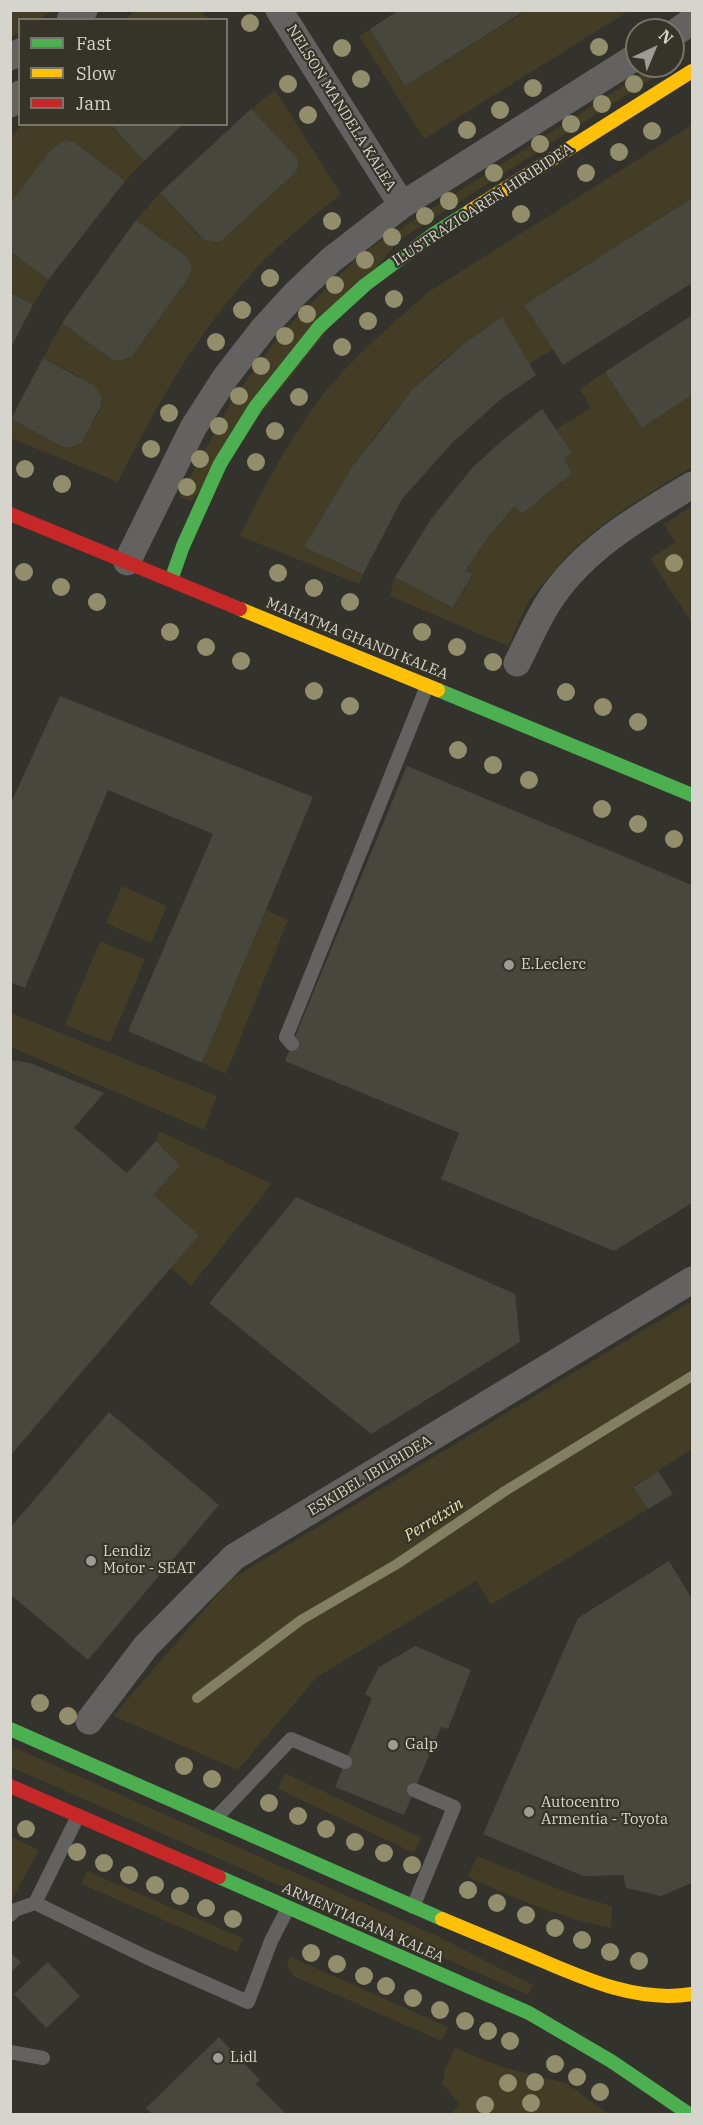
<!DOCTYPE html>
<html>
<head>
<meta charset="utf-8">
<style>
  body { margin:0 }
  #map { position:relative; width:703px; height:2125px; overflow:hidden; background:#33322c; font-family:"IBM Plex Serif",serif }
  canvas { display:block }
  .frame { position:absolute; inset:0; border:12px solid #d5d4cd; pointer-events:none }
  .legend { position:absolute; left:18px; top:18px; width:210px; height:108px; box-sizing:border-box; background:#363429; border:2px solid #76746b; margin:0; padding:8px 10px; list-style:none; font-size:18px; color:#d5d4cd }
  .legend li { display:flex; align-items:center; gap:12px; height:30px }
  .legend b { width:30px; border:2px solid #76746b }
  .north { position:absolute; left:625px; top:18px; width:60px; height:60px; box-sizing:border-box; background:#363429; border:2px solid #76746b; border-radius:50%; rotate:44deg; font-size:16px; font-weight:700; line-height:24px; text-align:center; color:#d5d4cd }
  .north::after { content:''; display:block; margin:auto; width:21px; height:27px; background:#9c9b95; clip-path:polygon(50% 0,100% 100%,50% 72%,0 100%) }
</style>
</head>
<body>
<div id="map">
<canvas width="703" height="2125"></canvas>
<div class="frame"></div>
<ul class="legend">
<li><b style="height:8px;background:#4caf50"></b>Fast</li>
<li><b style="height:8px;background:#ffc107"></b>Slow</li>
<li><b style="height:8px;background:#c62828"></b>Jam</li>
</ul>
<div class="north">N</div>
</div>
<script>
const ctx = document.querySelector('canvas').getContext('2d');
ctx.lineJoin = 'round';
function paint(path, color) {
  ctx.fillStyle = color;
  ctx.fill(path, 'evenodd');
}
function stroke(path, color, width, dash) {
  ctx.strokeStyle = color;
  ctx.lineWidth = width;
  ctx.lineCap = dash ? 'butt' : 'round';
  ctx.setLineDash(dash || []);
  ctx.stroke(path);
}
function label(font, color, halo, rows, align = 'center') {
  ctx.font = font + ' "IBM Plex Serif",serif';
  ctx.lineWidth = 4.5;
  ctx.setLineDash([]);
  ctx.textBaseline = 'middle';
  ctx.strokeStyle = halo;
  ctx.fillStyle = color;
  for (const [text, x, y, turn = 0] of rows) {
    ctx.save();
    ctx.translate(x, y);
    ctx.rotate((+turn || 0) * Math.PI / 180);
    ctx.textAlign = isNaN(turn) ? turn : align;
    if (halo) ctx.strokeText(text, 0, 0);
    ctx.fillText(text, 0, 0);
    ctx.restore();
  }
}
paint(new Path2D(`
  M11,10H53V11L39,19L20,20L19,32L11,38Z
  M136,10L202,11L208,19H125Z
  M526,11H629L424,139L359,36L370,29L405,86Z
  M654,66H672L398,241L192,501L179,497L234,397L284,330L361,254Z
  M275,90L341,194C305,223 269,252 240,287C189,347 153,412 118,482L11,438V419L63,447C79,446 83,440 90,427C94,420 100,412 101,406C106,384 59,367 43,358L62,323L112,360H122L132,356L190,276L192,266L187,257L136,220L160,193L203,240L220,242L297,171L298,159L251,109Z
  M21,125H110L144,161L125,181L74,142L64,140L51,150L11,204V137Z
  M692,125V198L525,304L553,349L529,364L501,318C479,333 456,348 436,367C381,418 342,483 304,547L363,574L359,584L240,536C262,490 286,445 316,404C347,362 388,328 427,293Z
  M10,251L48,280L33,305L11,292Z
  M605,372L642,428L692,395V467L632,504L594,531L567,556L528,602L508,646L390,596L395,577L454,608L473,575L465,571L488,537L514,507L522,514L572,473L564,458L571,453L556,429L591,408L580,389Z
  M692,506V623L650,559L675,542L664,524Z
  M122,886L167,906L151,943L106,923Z
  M266,910L288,920L226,1074L202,1063Z
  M100,941L145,959L110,1043L65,1025Z
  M11,1013L217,1096L204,1130L11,1047Z
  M159,1131L272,1184L191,1286L171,1268L153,1195L180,1166L156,1141Z
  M692,1301V1449L634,1486L648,1509L491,1605L476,1581L317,1677L238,1770L113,1716L230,1580Z
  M11,1746L435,1935L533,1985L528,1995L11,1767Z
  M285,1773L421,1838L414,1853L278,1789Z
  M11,1837L39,1850L11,1902Z
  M477,1856L571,1894L612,1906L611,1928C565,1919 511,1897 468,1877Z
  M87,1871L243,1938L237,1952L81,1884Z
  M289,1956L448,2027L442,2041L293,1976L287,1966Z
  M455,2048L502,2067L566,2083L609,2114H450L460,2104L442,2084L445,2069Z`), '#423d24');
stroke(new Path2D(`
  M197,1698L301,1620L397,1564L505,1491L692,1376`), '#837f62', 10);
paint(new Path2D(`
  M399,10H526L405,86L370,29Z
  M251,109L298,159L297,171L220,242L204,240L160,193Z
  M110,124H183L144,161Z
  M64,140L74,142L125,181L48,280L10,251V204L51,150Z
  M692,198V283L563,365L524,305Z
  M136,220L187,257L192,266L190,276L132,356L122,360H112L62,323Z
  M10,292L33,305L10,349Z
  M692,315V395L642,428L605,372Z
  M502,317L536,375L501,399L453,442L402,499L363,574L304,547L352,467L412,390L462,345Z
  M43,358L93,385L101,395V406L82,442L72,447H63L11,419Z
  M542,409L572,453L564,458L572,473L522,514L514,507L488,537L465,571L473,574L453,608L395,577L431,519L473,467L505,438Z
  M60,696L313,797L202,1063L128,1031L213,834L108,790L25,988L10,982V805Z
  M407,766L692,885V1203L614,1251L441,1179L459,1133L285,1061Z
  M10,1060L30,1063L104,1093L74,1128L127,1173L156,1141L180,1166L153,1195L199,1235L10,1456Z
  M296,1197L515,1294L520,1342L371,1434L209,1303Z
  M109,1412L219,1505L88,1660L10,1594V1528Z
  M658,1471L673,1494L648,1509L634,1487Z
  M669,1561L692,1599V1883L661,1896L626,1888L623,1875L583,1876L483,1834L578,1618Z
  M415,1646L471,1670L448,1729L441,1727L404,1815L335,1787L372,1698L365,1694L379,1667Z
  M10,1952L21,1962L10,1973Z
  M48,1962L80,1996L46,2028L14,1994Z
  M219,2037L260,2080L256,2084L286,2114H152L146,2108Z`), '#48473e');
stroke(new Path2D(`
  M292,1044L286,1037L427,686
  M78,1816L35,1903L146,1957L248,2002L271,1941L288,1908
  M215,1819L291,1739L345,1762
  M413,1907L454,1807L414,1790
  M10,1915L15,1910L35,1903
  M10,2052L43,2058`), '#636260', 14);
stroke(new Path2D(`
  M279,10L402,205
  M70,20L84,10
  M673,34L692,21
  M10,57L20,52
  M10,104L20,94
  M127,562L193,428L225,378L263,329L295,294L331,260L402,205L637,56
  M517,663C528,642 538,617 552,597C587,546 641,516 692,485
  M89,1721L146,1646L234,1557L692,1280`), '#636260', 27);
stroke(new Path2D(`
  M171,580L183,546L220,464L256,406L319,327L365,285L432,235L470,211
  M438,690L692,795
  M10,1729L442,1919
  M219,1877L529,2013L611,2061L689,2114`), '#4caf50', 14);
stroke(new Path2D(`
  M470,211L692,71
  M240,609L438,690
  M442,1919C474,1932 505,1945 536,1958C585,1979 638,2003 692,1994`), '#ffc107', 14);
stroke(new Path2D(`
  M10,514L240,609
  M10,1786L219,1877`), '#c62828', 14);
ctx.fillStyle = '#928d6a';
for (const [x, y] of [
  [250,23],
  [599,47],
  [342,48],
  [361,79],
  [288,84],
  [634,84],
  [533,88],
  [602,104],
  [500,110],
  [308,115],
  [571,124],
  [467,130],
  [652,131],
  [540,144],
  [619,152],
  [494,173],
  [586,173],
  [449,201],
  [521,214],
  [425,216],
  [332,221],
  [392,237],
  [365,260],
  [270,278],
  [335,285],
  [394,299],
  [242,310],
  [307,314],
  [368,321],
  [285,336],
  [216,342],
  [342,347],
  [261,366],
  [239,396],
  [299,397],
  [169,413],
  [219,426],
  [275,431],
  [151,449],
  [200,459],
  [256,462],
  [25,469],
  [62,484],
  [187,487],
  [674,563],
  [24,572],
  [278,573],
  [61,587],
  [314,588],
  [97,602],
  [350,602],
  [170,632],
  [422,632],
  [206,647],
  [457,647],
  [241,661],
  [493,662],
  [314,691],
  [566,692],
  [350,706],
  [603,707],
  [638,722],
  [458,750],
  [493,765],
  [529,780],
  [602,809],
  [638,824],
  [674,839],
  [40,1703],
  [68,1716],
  [184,1766],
  [212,1779],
  [269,1803],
  [298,1816],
  [26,1829],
  [326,1829],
  [355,1842],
  [77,1852],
  [384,1853],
  [104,1863],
  [412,1865],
  [129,1875],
  [155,1885],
  [468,1890],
  [180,1896],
  [497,1903],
  [206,1908],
  [526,1915],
  [233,1919],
  [555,1928],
  [582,1940],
  [610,1952],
  [311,1953],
  [639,1961],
  [337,1964],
  [364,1976],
  [386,1986],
  [413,1998],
  [440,2010],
  [465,2021],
  [488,2031],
  [510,2041],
  [555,2064],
  [577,2077],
  [535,2082],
  [508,2083],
  [600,2092],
  [531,2103],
  [485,2105]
]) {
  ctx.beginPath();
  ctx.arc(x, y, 9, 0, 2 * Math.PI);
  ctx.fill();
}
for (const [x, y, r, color] of [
  [509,965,6,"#9c9b95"],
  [91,1561,6,"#9c9b95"],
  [393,1745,6,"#9c9b95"],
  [529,1812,6,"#9c9b95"],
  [218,2058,6,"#9c9b95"]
]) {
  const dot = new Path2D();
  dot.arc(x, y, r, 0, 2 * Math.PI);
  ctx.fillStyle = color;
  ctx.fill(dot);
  stroke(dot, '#363429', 2);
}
label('15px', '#d5d4cd', '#363429', [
  ["NELSON MANDELA KALEA",341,108,58],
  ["ILUSTRAZIOAREN HIRIBIDEA",483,205,-33],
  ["MAHATMA GHANDI KALEA",357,639,22],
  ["ESKIBEL IBILBIDEA",370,1476,-31],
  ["ARMENTIAGANA KALEA",363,1923,24]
]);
label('15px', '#d5d4cd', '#363429', [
  ["E.Leclerc",521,965],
  ["Lendiz",103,1552],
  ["Motor - SEAT",103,1569],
  ["Galp",405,1745],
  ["Autocentro",541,1803],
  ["Armentia - Toyota",541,1820],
  ["Lidl",230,2058]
], 'left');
label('italic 16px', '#ede5aa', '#363429', [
  ["Perretxin",434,1520,-32]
]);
</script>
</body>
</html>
